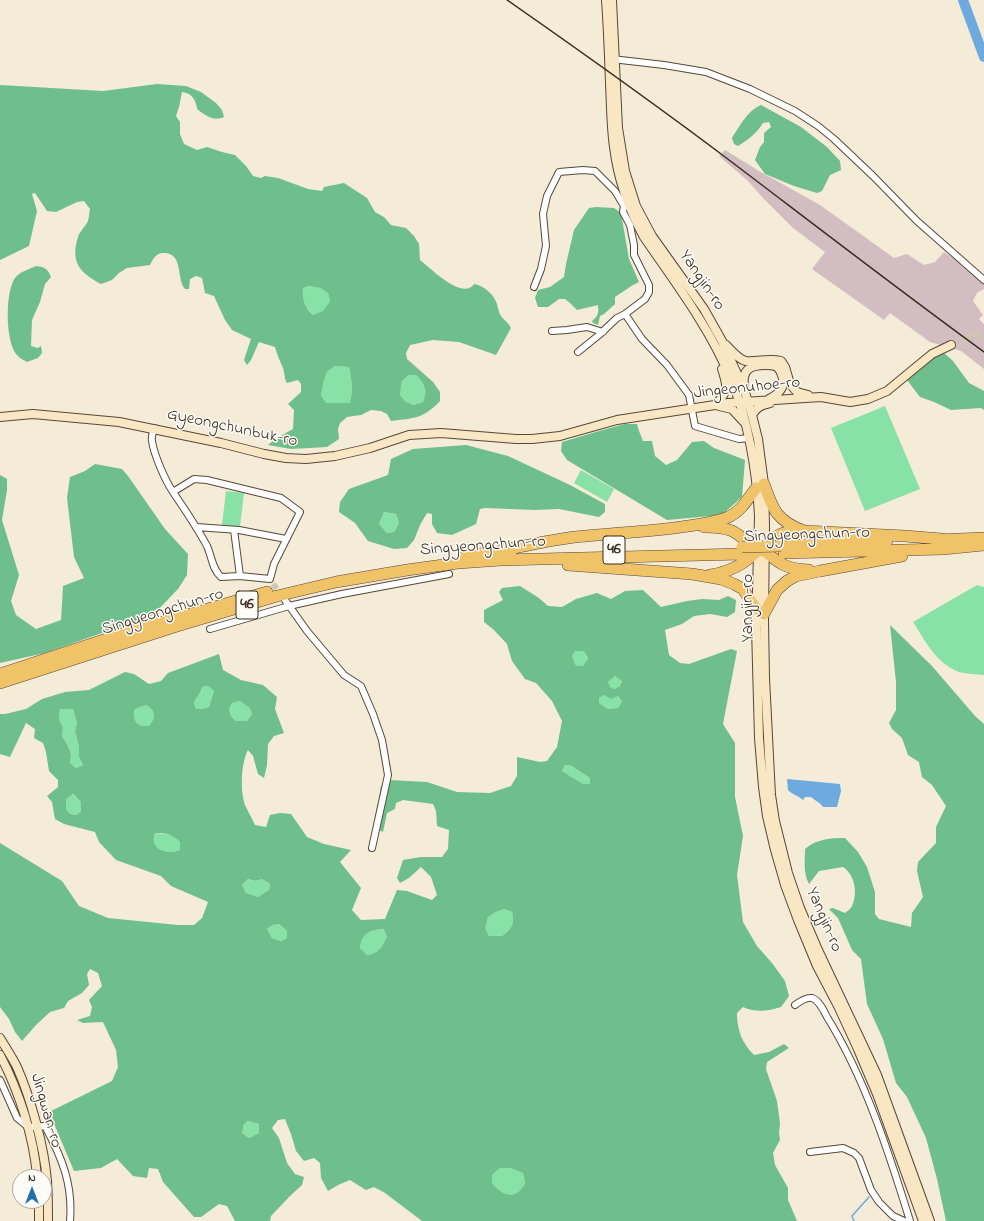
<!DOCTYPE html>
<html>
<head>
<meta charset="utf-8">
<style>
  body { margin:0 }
  #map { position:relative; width:984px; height:1221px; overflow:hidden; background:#f4ecd6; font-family:"Indie Flower",sans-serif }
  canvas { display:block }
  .north { position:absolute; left:12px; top:1169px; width:40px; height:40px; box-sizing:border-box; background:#fdfcf7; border:1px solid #afa8a0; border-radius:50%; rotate:0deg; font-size:11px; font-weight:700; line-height:16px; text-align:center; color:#3b2a1e }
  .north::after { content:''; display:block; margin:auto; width:14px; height:18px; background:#1f6fb2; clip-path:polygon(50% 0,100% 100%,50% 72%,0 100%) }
</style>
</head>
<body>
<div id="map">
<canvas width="984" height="1221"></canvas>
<div class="north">N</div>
</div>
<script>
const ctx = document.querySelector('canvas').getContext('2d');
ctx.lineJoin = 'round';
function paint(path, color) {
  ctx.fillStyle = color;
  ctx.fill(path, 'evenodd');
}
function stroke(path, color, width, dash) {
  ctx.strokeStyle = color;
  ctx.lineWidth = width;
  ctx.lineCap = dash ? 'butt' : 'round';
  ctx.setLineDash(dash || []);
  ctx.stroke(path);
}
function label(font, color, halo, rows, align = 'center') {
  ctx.font = font + ' "Indie Flower",sans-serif';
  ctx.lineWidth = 3;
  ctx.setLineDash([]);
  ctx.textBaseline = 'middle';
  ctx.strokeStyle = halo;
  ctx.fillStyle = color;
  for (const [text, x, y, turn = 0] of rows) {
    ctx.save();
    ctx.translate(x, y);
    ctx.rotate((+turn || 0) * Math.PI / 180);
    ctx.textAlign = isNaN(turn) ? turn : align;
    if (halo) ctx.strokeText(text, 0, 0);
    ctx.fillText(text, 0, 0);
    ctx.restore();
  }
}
paint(new Path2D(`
  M725,150L759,171L820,205L894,258L907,254L924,265L935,262L944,252L964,266L984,284V289L977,293L973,301L983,315L979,319L984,324V369L961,351L930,342L890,313L884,320L812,269L825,252L793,228L763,198L747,180L719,156Z`), '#d2bec2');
paint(new Path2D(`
  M309,286L320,288L328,293L330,301L323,312L313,315C305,307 302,300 303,288Z
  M335,366L349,367C352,379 353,390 350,403H326L321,395L324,380L327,372Z
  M409,375H416C425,385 428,389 423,402L414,405L406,402L400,395L402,381Z
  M885,406L920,489L865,511L831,428Z
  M581,470L614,489L607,502L574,483Z
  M226,491L244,493L240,527L222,525Z
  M384,512L396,514L399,523L394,532L387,533L379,524Z
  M977,585L984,587V675C976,674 967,674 959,672C937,664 925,641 913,622Z
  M575,651H584L588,660L583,666H576L572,656Z
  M615,676L622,680L620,686L614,689L609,687L608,682Z
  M208,686L214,691L209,707L202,709H196L194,703C196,697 201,694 202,687Z
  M604,695L618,696L622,701L618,708L608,709L599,703V698Z
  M240,701L251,708L252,714L247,721H236L231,716L229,709L232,703Z
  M147,705L153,711L154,720L149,726C137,727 133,721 134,710L140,707Z
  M60,709H73L77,723L75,731L79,747V757L83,765L76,768L70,763L71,754L68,746L62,736L63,728L59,719Z
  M565,765H570L590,778V784H583L562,771Z
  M72,794L81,802V811L77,815L70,814L66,809V799Z
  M155,833L174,835L180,842V850C167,855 149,850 155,833Z
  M248,879L256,881L262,879L270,884L269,890L258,897L246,893L242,885Z
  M504,909L512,912C515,923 512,929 502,936H489L484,928L488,917L496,912Z
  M279,924L287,931V938L281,941L272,938L267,929L273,925Z
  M385,929L387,937C382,946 379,954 367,955L360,948C362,933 370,930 385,929Z
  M248,1121L259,1124V1133L249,1138L242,1133L244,1124Z
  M504,1167L510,1168L523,1173L525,1184C523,1186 521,1190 518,1192C508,1199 498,1190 492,1183V1175L500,1168Z`), '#88e1a6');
paint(new Path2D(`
  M157,84L186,86L201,92L216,103L222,110L224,117C213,122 205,115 197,109C196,100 192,93 182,92L179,107L176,116L180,122V134L184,144L197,150L207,147L222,152L235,155L246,166L253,176L261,178L265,176L278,178L308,189L322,191L324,187L344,183L367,198L375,212L384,217L391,225L406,228L414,236L419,244L420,260C430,268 455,293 469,288C471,287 473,286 474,284C485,286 494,295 497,304C498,308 499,313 501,316C505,321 508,322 511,328L496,355L459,342L433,340L410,345L406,353L407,359L433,382L440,392V401C423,419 414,418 391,421L387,414L381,411L371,410L361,415L347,417L340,423L338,429L339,439L327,447L291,449L268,445L275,439L293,429L294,410L288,404L301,392V384L298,380L287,383C284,378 285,374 283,368C280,361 277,355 275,347L259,342L251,360L247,365L244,360L251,339L232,330L225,320L214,296L205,293L202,278L196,276L190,279L189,289H185C176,279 184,252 163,253C156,253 153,259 150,265L127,268L119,273L112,280L101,284C80,273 70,262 78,237C80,231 85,227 88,221C89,218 89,213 90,209L84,201L77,202L56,212L47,211L35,193L32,194L37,211L29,246L0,260V85L103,91ZM309,286L320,288L328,293L330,301L323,311L313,315C305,308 302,299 303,288ZM335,366L349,367C352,379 353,391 350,403H326L321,395L324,380L327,372ZM409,375H416C425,385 428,389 423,402L414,405L406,402L400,395L402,381Z
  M761,105L801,127L827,147L840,161L841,170L830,175L822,191L817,193L794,186L765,174L755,160L760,147L764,142V133L771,127L769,122L763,123C757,133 748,140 738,146L734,144L732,138C739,127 748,110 761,105Z
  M596,207L614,208L621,213L629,259L639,282C630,286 623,292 615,297V304L604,314L600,316L598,325L593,323L592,321C598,316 599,313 598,305L577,310L570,303L565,299H559L548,307H538L535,298L538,290L550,287L564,277L566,264L574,230L589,208Z
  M36,266C45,267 48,269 51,277L45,284L40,302L32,320L31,346L38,348L41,346L42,353L38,358L27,362C24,360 19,358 17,355C5,342 5,292 15,278C19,272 30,269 36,266Z
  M944,353L953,361L969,383L984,391V410L981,408L951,410L934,402L920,397L907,380L932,357Z
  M625,424H637L639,431L643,441H652L655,456L666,465L677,460L692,442L704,441L714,448L745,460L742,497L722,515L667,520L567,460L561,451L562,442L599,431Z
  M466,445L508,456L570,485L605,504V512L599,517L559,509L535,510L485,508L480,509L476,524L452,535L437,533L432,524V514L427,513L420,525L414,540L407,548L394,549L368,541L355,523L339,512L340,502L349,489L388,475L391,459L413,449ZM384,512L396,514L399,523L394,532L387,533L379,524Z
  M95,464L122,469L128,476L165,529L188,554L187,575L178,589L153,615L45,653L0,663V475L7,479V490L2,520L19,575L11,601L16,615L36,629L61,620L63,586L84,578L74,557L67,498L70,477L85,471Z
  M520,586L539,598L548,606L562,607L576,599L597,593L611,599L625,591L643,590L661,607L687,601L702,599L719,600L728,596L736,600L735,612L727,617L710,614L694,616L682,624L665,630L669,655L680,663L689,664L731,649L737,651L723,724L735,743V797L743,836L737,875L743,922L757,946L772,963L785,981L789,996L781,1007C768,1011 756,1013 743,1007L737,1013C737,1030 742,1043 754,1055L769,1052L784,1044L789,1048L767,1062L766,1069L777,1101L780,1123L779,1133L780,1140L773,1153L775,1165L788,1188V1200L797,1221H422L385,1193L374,1187L366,1190L350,1180L338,1185L328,1191L321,1178L320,1163L314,1158L304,1161L296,1151L291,1134L285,1119L278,1120L272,1128L279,1138L287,1163L295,1174L304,1177L302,1185L290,1196L271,1216L270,1221H235L227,1206L219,1204L201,1217H194L163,1182L158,1169L149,1168L147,1178L133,1176L117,1159L101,1168L74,1171L49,1112L112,1081L118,1067L116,1050L103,1022L83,1023L77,1020L90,1016L92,1007L89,1000L102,986L98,973L90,969L87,974L89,985L82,993L68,1001L64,1008L50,1012L36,1025L22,1041L15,1032L9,1019L0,1007V843L62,881L79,906L108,918L178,925H194L202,918L208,902L171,886L161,876L116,860L99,842L95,832L64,824L55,819L52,802L47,796L58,787V780L49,771L46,752L43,743L34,738L35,729L26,723L10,757L0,754V714H5L26,709L42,699L65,692L89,690L125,672L134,674L149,684L161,681L168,673L219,654L223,670L241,680L263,685L277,697L275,709L284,733L274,736L268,744L267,765L264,778L258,774L253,756L248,750C241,763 240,790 245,805C248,812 252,818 255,825L266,827L270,815L280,813L291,814L307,837L324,844L351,850L340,862L361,888L352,910L361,920L385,919L397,890L407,891L432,900L437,895L431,877L421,867L409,878L400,883L397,878L403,860L421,857H442L448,849L449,830L437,826L436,811L433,804L403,800L396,803L395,809L387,813L383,832L373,827C375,813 379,800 381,786L389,780L427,782L457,792L490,793L511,786L517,776V757L540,762L547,761L557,747L562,721L552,701L536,683L525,679L512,661L507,644L494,630L484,622V610L503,600L499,592L502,588ZM575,651H584L588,659L583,666H576L572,656ZM615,676L622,681L620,686L614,689L610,687L608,682ZM208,686L214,691L209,707L202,709H196L194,703C196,697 201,694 202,687ZM604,695L611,699L618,696L622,701L618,708L608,709L599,703V698ZM240,701L250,708L252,714L247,721H236L231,716L229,709L232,703ZM147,705L153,711L154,719L149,726C137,727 133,721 134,710L140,707ZM60,709H73L77,723L75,731L79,747V757L83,765L76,768L70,763L71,754L68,746L62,736L63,728L59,719ZM565,765H570L590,778V784H583L562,771ZM73,794L81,802V811L77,815L70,814L66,809V799ZM155,833C167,833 172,834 180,842V850C167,855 149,850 155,833ZM248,879L256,881L262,879L270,884L269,890L258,897L246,893L242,885ZM504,909L512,912C515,923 512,929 502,936H489L485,928L488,917L496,912ZM279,924L287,931V938L281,941L272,938L267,929L273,925ZM384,929L387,937C382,946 379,954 367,955L360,948C362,933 370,930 384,929ZM248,1121L259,1124V1133L249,1138L242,1133L244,1124ZM500,1168H510L523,1173L525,1184C523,1186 521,1190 518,1192C508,1199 498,1190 492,1183V1175Z
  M890,625L932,666L975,716L984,724V1221H946L937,1179L926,1138L907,1097L896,1083L883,1039L867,1004L861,959L852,950L838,918L829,909L833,908L845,913C847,911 851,909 852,906C858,893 855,875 843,867L819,871L809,884C803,873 805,861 805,849C816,839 831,838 845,838L858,852L867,867L875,892V914L879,919L911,927L912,913L923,897L917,871L918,862L936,843V827L946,806L932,785L922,777L919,762L908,755L902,738L892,729L889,723L896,710V682Z`), '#6ebf8b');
paint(new Path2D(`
  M787,779L840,784L841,791L837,807H823C820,802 815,801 811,797H805L803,800C797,795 793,795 788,790Z`), '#6ea9df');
stroke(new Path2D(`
  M854,1221L852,1216L869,1197`), '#6ea9df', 1.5);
stroke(new Path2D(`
  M963,0L984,57`), '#6ea9df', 10);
stroke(new Path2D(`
  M273,584L283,597`), '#cfc5b1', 6, [6, 3]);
stroke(new Path2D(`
  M951,345L984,332`), '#cfc5b1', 8, [8, 4]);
const street = new Path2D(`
  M612,59L664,65L706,72L750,89L795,111L818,126L834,139L873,176L917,221L984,280
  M534,287L541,269L546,246L543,214L547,196L559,172L583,170L595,171L615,191L624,206L623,212L630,225L634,245V255L649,285V292L645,299L625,314L617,318L599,335L578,352
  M625,314L642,339L667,365L689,395L695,426L739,439L749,438
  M552,331L567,330L587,327L603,332
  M154,428C153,432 151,437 152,441C154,455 165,480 173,492C185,510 197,527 207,546C212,557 212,569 221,577L240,576L270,579L274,564L300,512L281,498L207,480L194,479L173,492
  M196,527L239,530L286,539
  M234,530L240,576
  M285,600L307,631L344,675L361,686L373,714L382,740L388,775L372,848
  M210,629L289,606L342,594L449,574
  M795,1005C799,1002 806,997 812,998C819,1000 824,1011 827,1017C865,1078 889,1153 910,1221
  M0,1080L17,1118L28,1127L45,1126C62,1158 73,1184 70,1221
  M810,1152L843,1148L854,1153L859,1158L871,1190L879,1202L893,1216L904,1221`);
const secondary = new Path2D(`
  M606,0C608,28 609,55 610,83C611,104 611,126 614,147C618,179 629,210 644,237C674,281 710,328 730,377C748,417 757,473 759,516L756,628L759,738L763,787L767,816L775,850L785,885L798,920L817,966L839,1008L857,1047L877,1094L923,1221
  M612,0L618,128L625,171L636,206L652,236L704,309L722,341L744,389L752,415L758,439L764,484L765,525L764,620L765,678L771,795L775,821L788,873L800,908L818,950L877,1075L930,1221
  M726,345C731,350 739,360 746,361C758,362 769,358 781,361L785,367L790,384L797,392L808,395
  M744,387C742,370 749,365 765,365C769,365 774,365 777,367C780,369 781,372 782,375C786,387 779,394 769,399
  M715,405C729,391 728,387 722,369
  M719,406L732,409L744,422
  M752,415C757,407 761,405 770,403
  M0,417L33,414L119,422L221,443L264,454L286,458L306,459L335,456L370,448L409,435L441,433L516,439H532L560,436L617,420L728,403L821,397L850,402L868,399L887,391L932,354L951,345
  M0,1038C6,1048 12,1057 17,1067C31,1099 44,1146 47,1181C48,1194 48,1208 48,1221
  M0,1055C19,1091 34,1137 37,1177
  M39,1201V1221`);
const highway = new Path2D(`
  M764,484C773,510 777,521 804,531L905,536L942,539
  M704,527C734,527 736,532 757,551
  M935,540L984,538
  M781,546L887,541
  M502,550C526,546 550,540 575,537C610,533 646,532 681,527C696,525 712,523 726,518C740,513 748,499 756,488
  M765,551C776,534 780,531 802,531
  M784,553L943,549L984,545
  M465,556L486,553H511
  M568,565L692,574L721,579L734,584L743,589L756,609
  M710,575C729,572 744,565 757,551H765C780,565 788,569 809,570
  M764,614L777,590L787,581L796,576L820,571L902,556
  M0,674L131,631L267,592
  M0,683L177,626L277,596L336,582L407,570L458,563L501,560L742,554`);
stroke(street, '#57473a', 8);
stroke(secondary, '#57473a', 10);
stroke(highway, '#57473a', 12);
stroke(street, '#fff', 6);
stroke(secondary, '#f9e7c3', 8);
stroke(highway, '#f1c369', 11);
stroke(new Path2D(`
  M507,0C583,53 659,107 733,163C816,226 899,290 984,352`), '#3b2a1e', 1.5);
const highwayBridge = new Path2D(`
  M742,547L781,546`);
stroke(highwayBridge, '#57473a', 12, []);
stroke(highwayBridge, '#f1c369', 11);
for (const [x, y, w] of [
  [614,550,22],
  [247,605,22]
]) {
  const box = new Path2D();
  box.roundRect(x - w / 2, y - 14, w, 28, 3);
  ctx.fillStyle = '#fdfcf7';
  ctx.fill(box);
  stroke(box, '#3b2a1e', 1);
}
label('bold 16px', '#3b2a1e', null, [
  ["46",614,550],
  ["46",247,605]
]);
label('17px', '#3b2a1e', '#fdfcf7', [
  ["Yangjin-ro",701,281,56],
  ["Jingeonuhoe-ro",747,389,-6],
  ["Gyeongchunbuk-ro",232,429,12],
  ["Singyeongchun-ro",807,536,-2],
  ["Singyeongchun-ro",483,547,-4],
  ["Yangjin-ro",749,608,-90],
  ["Singyeongchun-ro",163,613,-17],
  ["Yangjin-ro",823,920,67],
  ["Jingwan-ro",45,1111,74]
]);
</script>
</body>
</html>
